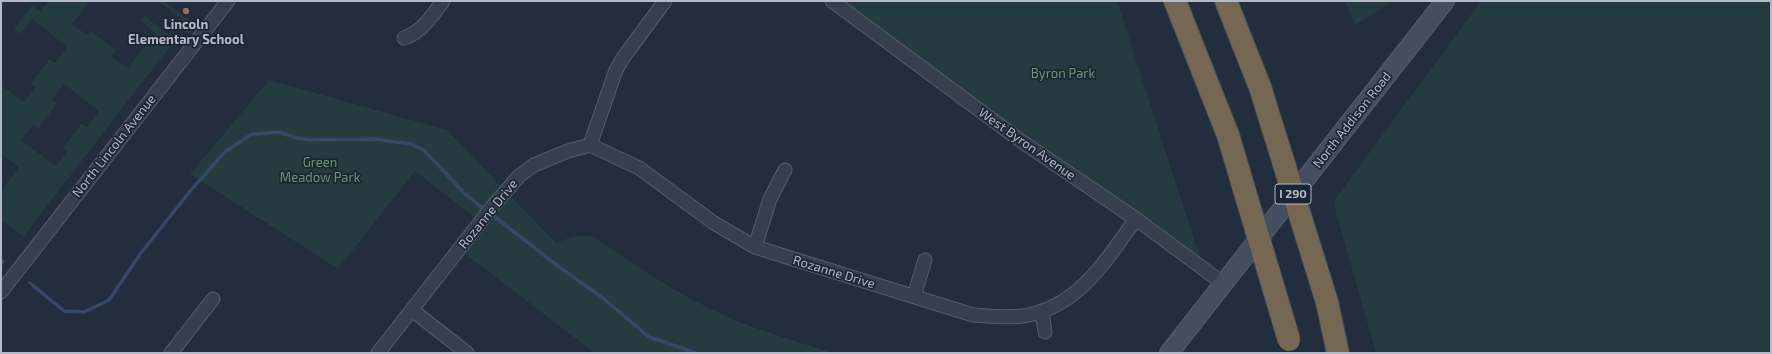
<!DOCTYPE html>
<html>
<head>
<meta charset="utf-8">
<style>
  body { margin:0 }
  #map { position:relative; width:1772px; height:354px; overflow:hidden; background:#222d3e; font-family:"Exo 2",sans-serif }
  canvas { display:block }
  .frame { position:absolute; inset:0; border:2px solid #b2bac9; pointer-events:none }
</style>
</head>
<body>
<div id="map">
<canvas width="1772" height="354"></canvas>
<div class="frame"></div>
</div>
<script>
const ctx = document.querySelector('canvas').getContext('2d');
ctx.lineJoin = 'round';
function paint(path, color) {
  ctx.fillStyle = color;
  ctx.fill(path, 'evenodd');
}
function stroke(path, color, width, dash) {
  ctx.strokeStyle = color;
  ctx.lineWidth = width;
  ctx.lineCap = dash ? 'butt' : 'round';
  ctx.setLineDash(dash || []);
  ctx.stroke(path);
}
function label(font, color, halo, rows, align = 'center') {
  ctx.font = font + ' "Exo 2",sans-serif';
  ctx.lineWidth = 3.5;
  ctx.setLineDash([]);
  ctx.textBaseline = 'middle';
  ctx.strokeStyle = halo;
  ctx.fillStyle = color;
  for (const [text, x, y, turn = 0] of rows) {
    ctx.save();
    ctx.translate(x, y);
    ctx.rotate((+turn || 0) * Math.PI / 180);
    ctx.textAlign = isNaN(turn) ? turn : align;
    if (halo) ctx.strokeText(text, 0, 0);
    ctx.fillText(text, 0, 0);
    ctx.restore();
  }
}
paint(new Path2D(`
  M48,1H90L72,24L87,35L91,31L116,50L112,56L127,68L155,33L141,21L145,16L175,40L23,237L1,220V192L19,167L3,155L1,158V85L24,102L35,87L31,83L50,59L55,63L67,47L32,19L21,34L14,29L32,5L40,11ZM64,84L99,111L87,127L82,123L63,148L67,151L56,166L21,140L33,125L38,129L57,103L52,99Z
  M158,1H164L191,22L194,27L189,33L181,30L175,25L180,18Z
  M842,1H1117L1204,270Z
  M1345,1H1394L1355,25Z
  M1481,1H1771V353H1376L1333,202Z
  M269,80L447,130L556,243C570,237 582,233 596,238C634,264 671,290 713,310C751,329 793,340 833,353H595L461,251L483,224L415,171L338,269L190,174Z`), '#243b3f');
stroke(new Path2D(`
  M490,213L559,267L603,298L649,337L696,353
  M1,260L3,262
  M30,283L64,311L84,312L109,300L141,253L191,190L226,151L252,134L280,132L293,137L308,140L374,139L411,144L424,150L464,193L485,210`), '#354866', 3.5);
const street = new Path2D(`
  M832,1L1021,141L1136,219L1224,284
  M404,38C422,32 432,16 443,1
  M590,145L616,70L623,58L665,1
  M755,247L770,199L785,170
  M1,292L228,1
  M914,296L925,260
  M412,310L467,353
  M1042,312L1045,332
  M171,353L213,299
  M378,353L492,207L519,176L534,165L568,151L590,145L639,168L714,223L755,247L973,315C990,316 1006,318 1023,316C1078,308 1106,260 1136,219`);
const secondary = new Path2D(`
  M1169,353L1445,1`);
const highway = new Path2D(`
  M1175,1L1228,135
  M1226,1L1260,87
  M1327,302L1338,353`);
stroke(street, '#545d6c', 15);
stroke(secondary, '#545d6c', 20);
stroke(highway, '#414a59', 24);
stroke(street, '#363f4e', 13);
stroke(secondary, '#444e61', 18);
stroke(highway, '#746853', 22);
const highwayBridge = new Path2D(`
  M1260,87L1327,302
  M1228,135L1289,340`);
stroke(highwayBridge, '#414a59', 24, []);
stroke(highwayBridge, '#746853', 22);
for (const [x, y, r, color] of [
  [186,11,4,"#8d6e63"]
]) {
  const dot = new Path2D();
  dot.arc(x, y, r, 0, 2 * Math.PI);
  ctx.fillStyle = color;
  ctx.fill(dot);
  stroke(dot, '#1b2533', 1.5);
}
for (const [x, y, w] of [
  [1293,194,36]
]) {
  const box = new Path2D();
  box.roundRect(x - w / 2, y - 10, w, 20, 3);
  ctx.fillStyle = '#1b2533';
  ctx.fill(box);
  stroke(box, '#b2bac9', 1);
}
label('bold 12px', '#b2bac9', null, [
  ["I 290",1293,194]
]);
label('bold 13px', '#b2bac9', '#1b2533', [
  ["Lincoln",186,25],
  ["Elementary School",186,40]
]);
label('13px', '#689b74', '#1b2533', [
  ["Byron Park",1063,74],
  ["Green",320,163],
  ["Meadow Park",320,178]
]);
label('13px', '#b2bac9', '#1b2533', [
  ["North Addison Road",1352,120,-52],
  ["West Byron Avenue",1027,144,35],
  ["North Lincoln Avenue",114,146,-52],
  ["Rozanne Drive",488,214,-51],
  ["Rozanne Drive",834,272,17]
]);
</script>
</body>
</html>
